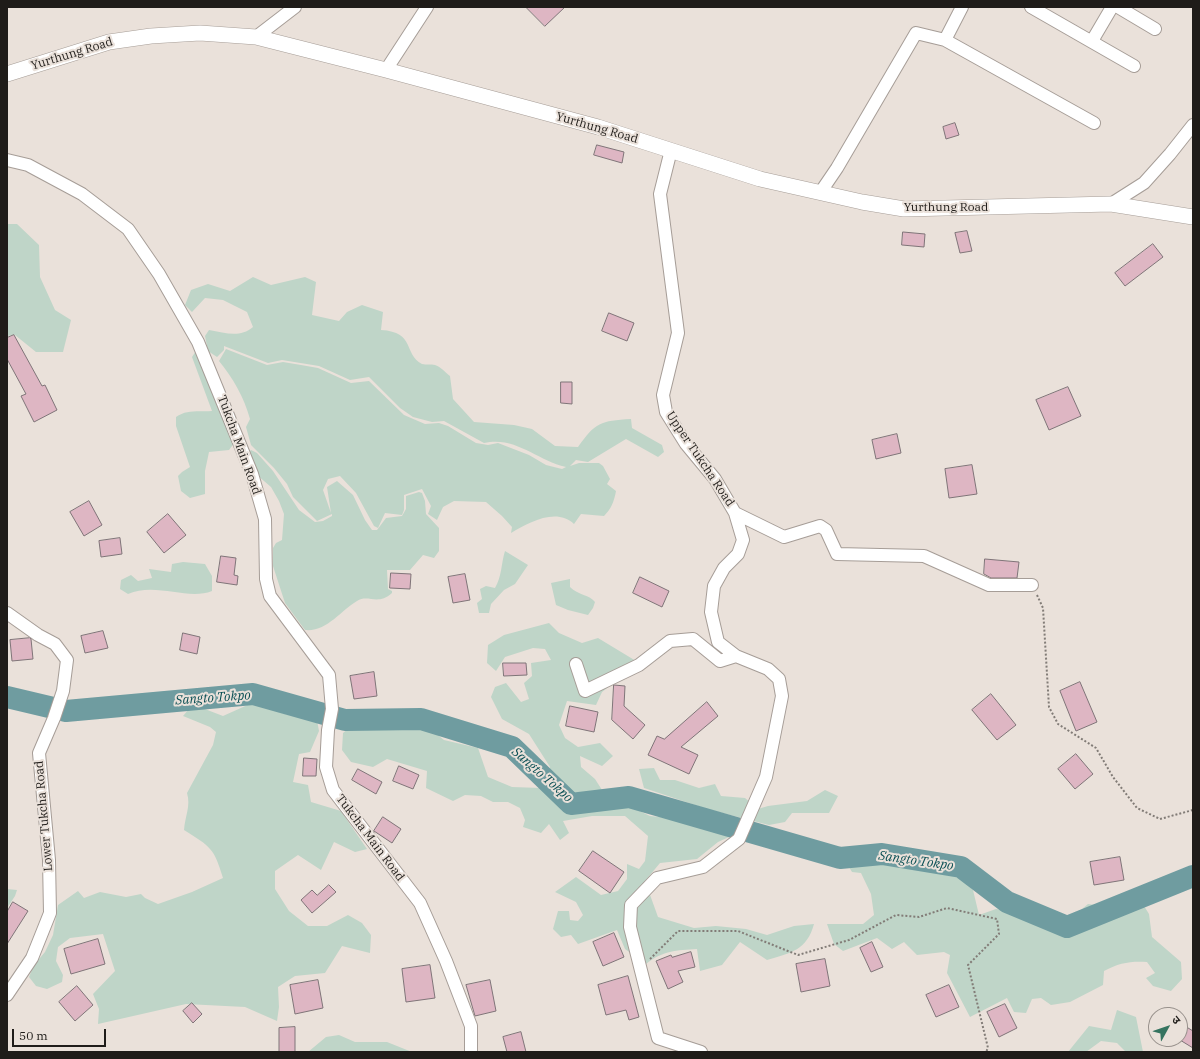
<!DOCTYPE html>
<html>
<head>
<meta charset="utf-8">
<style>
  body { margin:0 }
  #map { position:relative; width:1200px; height:1059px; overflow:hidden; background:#eae1da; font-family:"IBM Plex Serif","Noto Sans Devanagari",serif }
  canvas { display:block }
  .frame { position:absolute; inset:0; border:8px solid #1f1c19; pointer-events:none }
  .north { position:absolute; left:1148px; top:1007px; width:40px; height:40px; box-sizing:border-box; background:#eae1da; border:1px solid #99928d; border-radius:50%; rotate:50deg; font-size:11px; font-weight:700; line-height:16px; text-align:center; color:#1f1c19 }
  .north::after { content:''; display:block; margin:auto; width:14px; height:18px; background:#35735f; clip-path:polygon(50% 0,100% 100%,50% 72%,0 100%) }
  .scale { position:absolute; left:12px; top:1029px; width:94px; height:18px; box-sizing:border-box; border:2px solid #1f1c19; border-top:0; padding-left:5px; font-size:12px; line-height:14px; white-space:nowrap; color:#1f1c19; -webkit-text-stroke:3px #eae1da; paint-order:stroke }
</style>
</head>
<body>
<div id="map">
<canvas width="1200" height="1059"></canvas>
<div class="frame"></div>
<div class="north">उ</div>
<div class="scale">50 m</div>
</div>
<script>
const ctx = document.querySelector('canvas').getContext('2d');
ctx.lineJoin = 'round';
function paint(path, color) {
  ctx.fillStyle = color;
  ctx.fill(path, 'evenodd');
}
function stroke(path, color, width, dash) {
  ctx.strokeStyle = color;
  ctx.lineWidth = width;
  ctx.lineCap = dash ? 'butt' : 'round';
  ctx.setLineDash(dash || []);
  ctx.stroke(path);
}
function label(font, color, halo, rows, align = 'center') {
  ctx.font = font + ' "IBM Plex Serif",serif';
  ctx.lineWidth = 4;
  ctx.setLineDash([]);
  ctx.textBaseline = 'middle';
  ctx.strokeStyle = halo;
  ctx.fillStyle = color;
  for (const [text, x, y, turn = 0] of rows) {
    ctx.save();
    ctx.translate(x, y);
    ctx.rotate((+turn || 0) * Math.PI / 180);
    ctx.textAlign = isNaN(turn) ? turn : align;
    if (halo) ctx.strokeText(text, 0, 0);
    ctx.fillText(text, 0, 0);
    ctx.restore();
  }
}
paint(new Path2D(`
  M7,224H17L39,245L40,277L55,310L71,320L63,352H36L15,335L7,336Z
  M253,277L271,285L305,277L316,282L312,315L339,321L347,312L362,305L383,312L381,330C416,332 403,354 422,364C426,365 431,364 435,365C440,366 446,373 450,376L453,399L474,422L514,425L532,429L555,446L578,447C596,422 600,421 631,419L632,428L662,445L664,452L658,457L626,439L588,462L576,460L570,466L579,463H599L603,466L610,479L607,484L616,491C614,502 611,509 604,516L581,514L574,524C556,507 528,523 511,533L512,527L502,516L486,502L454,501L443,507L437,520L428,514L431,506L422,489L404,495V510L402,515L385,513L378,528L374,526L356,493L340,476L328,479L323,490L331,513L327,487L337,481L353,495L365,520L372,530H377L386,518L402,516L406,509V496L419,492L422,493L425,501L426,514L439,528V551L434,558L423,555L410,570H387L388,589L392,591V593C378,606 368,594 357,601C340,611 327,632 305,630L285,603L273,566V548L276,543L282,540L284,514L279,501L271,487L257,475L248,453L251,450L257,453L273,471L299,510L315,522L323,521L332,516V514L317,521L293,497L287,484L274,468L251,445L246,427L250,419C244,397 233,378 219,361L226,349L267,365L283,362L301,365L318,368L351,383L369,381L404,415L425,424L439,423L448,426L476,443L488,445L498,443L529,455L546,465L562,469L566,467C536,460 516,436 484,443L444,421L432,422L413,417L400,408L369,377L350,380L319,366L282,360L268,363L224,346V350L217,357L208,351L205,336L209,330C226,333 240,338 253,327L247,312L223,300L205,298L192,312L185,305L191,290L208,284L230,291Z
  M196,351L235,442L229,450L209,452L205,471V494L190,498L181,491L178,476L182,472L190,467L176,426V417C187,409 199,412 212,411L192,357Z
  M505,551L528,565L515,584L504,590L491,604L489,613H479L477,603L482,599L480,589L486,586L495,588C502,576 501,564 505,551Z
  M183,562L205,564L212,576V591C188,601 156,582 128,594L120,589L121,580L131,575L138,581L152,578L149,569L171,572L172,564Z
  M570,579V587C578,595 590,595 595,602L593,608L588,615L568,610L556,605L551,583Z
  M549,623L559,633L582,643L598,638L636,661L629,671L602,692L596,705L567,701L559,725L565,738L578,747L600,743L613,756L602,766L580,756L581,767L595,779L611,804L629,806L650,816L669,818L690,823L729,837L718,842L697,859L660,863L645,881L658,917L694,928L716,926L746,929L767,935L794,926L814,924C807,950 791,953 767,960L740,942L722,965L700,971L697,949C677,950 662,951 646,964L625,949L617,930L578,944L571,935L561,937L553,929L558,911H569L570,920L578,921L583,915L576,902L555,892L576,877L601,895L618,891L627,879V864L639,869L645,861L648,836L625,816H592L563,821L569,833L560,840L549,824L541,833L523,827L525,820L520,808L508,802H493L481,796L465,795L453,801L426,788L427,771L387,759L373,767L351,762L342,750L343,733L353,725L393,724L429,728L444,740L478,748L488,777L512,787L541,788L549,775L550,767L529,734L502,719L491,697L495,687L506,683L521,702L529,699L524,683L532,676L531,663L551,660L545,649L533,648L505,657L496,671L487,663L488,645L504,635Z
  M252,703C279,709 285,720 316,715L319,731L310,752L299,754L293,782L308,785L311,802L341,811L367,849L355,852L334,842L321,870L298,855L275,871V889L289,911L308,926H327L348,915L362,923L371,935L370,953L342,946L325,973L295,976L278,987L279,1007L277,1021L245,1007L186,1004L98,1024L99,1009L93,994L115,971L103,934L70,938L58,947L56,961L63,975L62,982L47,989L36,986L29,977L34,965L45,952L53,935L58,905L78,891L84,898L100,892L126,897L141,894L145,898L158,904L192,892L223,878C214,848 211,847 184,830C185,816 191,806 187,793L213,745L216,732L210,727L183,716L189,709L197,706L223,716Z
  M654,768L660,780H675L699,788L715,784L721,796L745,798L758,809L768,806L807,801L825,790L838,796L829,813H792L785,822L769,825L707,809L644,788L639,769Z
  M878,859L902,861L953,871L973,890L979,915L996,909L1016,912L1052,931L1071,936V918L1088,904L1103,906L1136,893L1149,914L1152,937L1181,962L1182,979L1171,991L1153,986L1146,978L1155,973L1147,962C1130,961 1119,963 1104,971L1103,985L1070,1002L1051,1005L1041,998L1032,999L1026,1013L1014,1012L1007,998L970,1017L947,973L950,955L944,952L917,955L904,942L892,949L877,938L843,951L834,944L827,924H863L874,915L871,894L861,873L852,872L849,867Z
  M7,889L17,890L15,896L7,908Z
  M1117,1010L1136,1017L1143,1052H1126L1117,1043L1101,1041L1086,1052H1068L1089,1026L1111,1030Z
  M339,1035L355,1042H387L412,1052H308L326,1037Z`), '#bfd5c8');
stroke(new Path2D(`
  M7,697L66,711L253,694L345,720L421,719L512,747L571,804L629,797L840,858L882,854L961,867L1007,902L1067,927L1193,876`), '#6f9ca0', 22);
const building = new Path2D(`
  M526,7H565L545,26Z
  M955,123L959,135L946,139L943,127Z
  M597,145L624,152L622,163L594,155Z
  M967,231L972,251L960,253L955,233Z
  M903,232L925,234L924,247L902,245Z
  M1153,244L1163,257L1125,286L1115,273Z
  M609,313L634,323L627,341L602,331Z
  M14,335L42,386L45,385L57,410L34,422L21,396L26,394L7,359V338Z
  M561,382H572V404L561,403Z
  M1068,387L1081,416L1049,430L1036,400Z
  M897,434L901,453L876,459L872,440Z
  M972,465L977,494L949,498L945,469Z
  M89,501L102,525L84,536L70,512Z
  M168,514L186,535L164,553L147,532Z
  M120,538L122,554L101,557L99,541Z
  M221,556L236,558L234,575L238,576L237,585L217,582Z
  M985,559L1019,562L1017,578H991L984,574Z
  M391,573L411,574L410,589L390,588Z
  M465,574L470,600L453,603L448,577Z
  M640,577L669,591L662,607L633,593Z
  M103,631L108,648L85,653L81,636Z
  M183,633L200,637L197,654L180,650Z
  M30,638L31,639L33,659L12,661L10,640Z
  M503,663H526L527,675L504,676Z
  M374,672L377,696L354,699L350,676Z
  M1080,682L1097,722L1076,731L1060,691Z
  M614,685L625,686L624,706L645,725L633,739L612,720Z
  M991,694L1016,725L997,740L972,710Z
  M707,702L718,716L681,747L698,755L689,774L648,755L657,736L664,739Z
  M570,706L598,712L594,732L566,726Z
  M1076,754L1093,774L1075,789L1058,769Z
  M304,758L317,759L316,776H303Z
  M399,766L419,775L413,789L393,781Z
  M358,769L382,782L376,794L352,780Z
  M383,817L401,829L392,843L374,831Z
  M593,851L624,872L610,893L579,871Z
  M1120,857L1124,880L1094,885L1090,862Z
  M329,885L336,892L312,913L301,900L312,890L317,895Z
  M13,902L28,911L7,944V912Z
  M614,933L624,957L603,966L593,942Z
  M98,939L105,964L71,974L64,949Z
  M872,942L883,967L871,972L860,948Z
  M691,952L695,967L678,971L683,982L668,989L656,961L671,955L672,957Z
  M825,959L830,986L801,992L796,964Z
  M430,965L435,998L406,1002L402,969Z
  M628,976L639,1017L629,1020L626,1010L606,1015L598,985Z
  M318,980L323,1008L295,1014L290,985Z
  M490,980L496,1011L475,1016L466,985Z
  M949,985L959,1007L936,1017L926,995Z
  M77,986L93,1005L75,1021L59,1002Z
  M192,1003L202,1014L193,1023L183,1011Z
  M1005,1004L1017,1028L999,1037L987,1012Z
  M1180,1023L1193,1031V1048L1180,1040Z
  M295,1027V1052H279V1028Z
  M521,1032L526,1052H507L503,1037Z`);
paint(building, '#deb6c3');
stroke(building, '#7f7478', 1);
const minor = new Path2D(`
  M1031,7L1134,66
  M1118,7L1155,29
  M256,37L295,7
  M945,40L962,7
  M1092,41L1112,7
  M386,70L427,7
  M671,150L660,194L678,333L663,395L666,412L686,444L715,479L735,513L743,540L738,554L724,568L714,586L711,612L718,642L736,656L768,669L779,679L782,696L766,777L739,839L703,867L657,878L631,905L630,927L658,1038L701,1052
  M7,160L28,165L82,194L128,229L159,274L198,342L252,474L265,519L266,579L270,596L329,675L332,709L328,730L326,767L333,790L420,903L446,961L471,1026V1052
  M820,193L837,168L916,33L945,40L1094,123
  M1111,204L1144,183L1170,154L1193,125
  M735,513L784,537L820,526L826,530L837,554L924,556L989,585H1032
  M7,613L38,635L55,644L67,660L63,691L54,718L39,753L49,860L50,913L32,958L7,995
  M576,664L585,691L639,665L670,641L693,639L720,661L736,656`);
const major = new Path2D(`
  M7,74L109,42L151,36L200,33L256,37L386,70L598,127L760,179L862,202L904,209L1111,204L1193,217`);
stroke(minor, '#a69d97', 14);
stroke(major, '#a69d97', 16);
stroke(new Path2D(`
  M1037,595L1043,608L1049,707L1058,724L1096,748L1113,777L1137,808L1160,819L1193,810
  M650,959L678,931H738L798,955L849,940L896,915L919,917L947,908L997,919L999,934L968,965L988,1048L986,1052`), '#827c77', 2, [2, 2]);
stroke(minor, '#fff', 12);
stroke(major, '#fff', 15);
label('12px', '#1f1c19', '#eae1da', [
  ["Yurthung Road",72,54,-17],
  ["Yurthung Road",597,128,16],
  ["Yurthung Road",946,208],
  ["Tukcha Main Road",239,445,70],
  ["Upper Tukcha Road",700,459,56],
  ["Lower Tukcha Road",44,816,-95],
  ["Tukcha Main Road",370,838,53]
]);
label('italic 13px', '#084e53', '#eae1da', [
  ["Sangto Tokpo",213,698,-4],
  ["Sangto Tokpo",542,775,41],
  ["Sangto Tokpo",916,861,8]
]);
</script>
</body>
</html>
